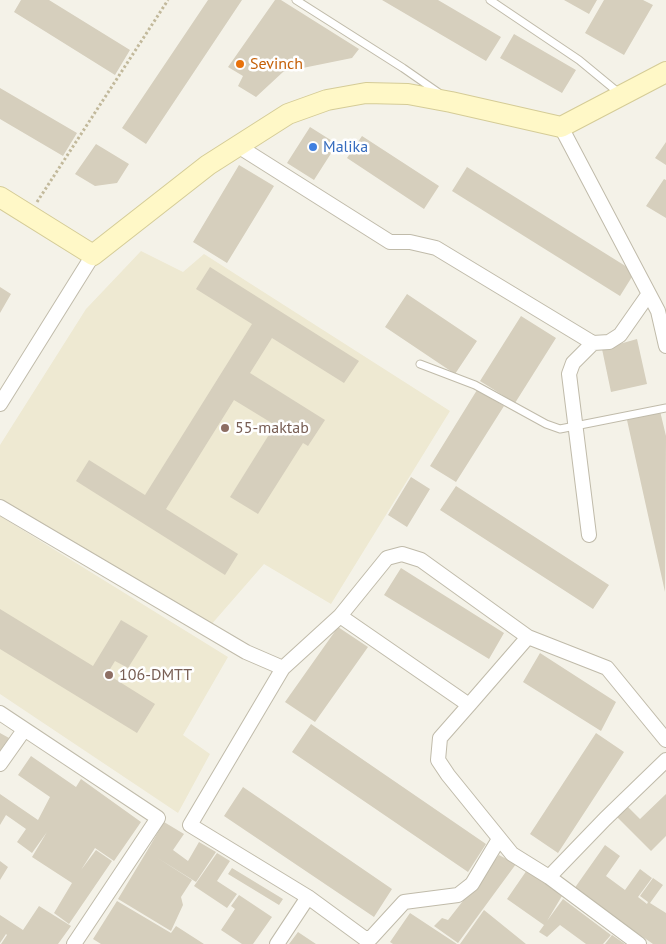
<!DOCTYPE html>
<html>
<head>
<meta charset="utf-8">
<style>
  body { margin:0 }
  canvas { display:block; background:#f4f2e8 }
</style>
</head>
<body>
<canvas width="666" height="944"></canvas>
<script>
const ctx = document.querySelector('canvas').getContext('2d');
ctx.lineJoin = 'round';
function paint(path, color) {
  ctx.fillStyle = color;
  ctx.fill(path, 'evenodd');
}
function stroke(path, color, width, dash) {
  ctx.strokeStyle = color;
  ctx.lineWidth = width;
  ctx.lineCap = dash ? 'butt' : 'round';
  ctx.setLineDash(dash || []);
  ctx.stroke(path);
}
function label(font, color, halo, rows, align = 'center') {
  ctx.font = font + ' "PT Sans",sans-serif';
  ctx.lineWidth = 5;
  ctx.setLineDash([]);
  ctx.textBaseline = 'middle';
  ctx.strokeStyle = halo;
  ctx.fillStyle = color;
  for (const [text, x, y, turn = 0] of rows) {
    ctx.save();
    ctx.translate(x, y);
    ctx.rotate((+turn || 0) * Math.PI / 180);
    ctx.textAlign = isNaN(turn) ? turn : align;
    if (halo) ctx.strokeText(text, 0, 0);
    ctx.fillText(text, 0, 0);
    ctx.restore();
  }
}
paint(new Path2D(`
  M141,251L183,272L204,254L450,411L331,604L264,564L210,626L0,499V445L86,309Z
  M0,516L228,657L183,735L210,754L178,813L0,694Z`), '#eee9d2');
paint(new Path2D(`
  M21,0H49L130,50L115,75L14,12Z
  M208,0H242L146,144L122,128Z
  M275,0H281L359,49L352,58L283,72L256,97L238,86L243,76L228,67Z
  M382,0H438L501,37L486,61Z
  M564,0H597L589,14Z
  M604,0H643L653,5L624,55L585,33Z
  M514,34L576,70L562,93L500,58Z
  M0,88L77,133L63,156L0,119Z
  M310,127L337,144L314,180L287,163Z
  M362,136L439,186L424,209L347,158Z
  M666,142V165L655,158Z
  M96,144L129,164L117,183L95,186L75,174Z
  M239,165L274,186L227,263L193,242Z
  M467,167L635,272L620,296L452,191Z
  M664,179L666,180V218L646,206Z
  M210,267L359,361L344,383L272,338L250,373L325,420L308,446L303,443L258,514L230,497L275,425L234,400L166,509L238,554L225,575L76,481L89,460L145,495L252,324L196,289Z
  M0,287L11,294L0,313Z
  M407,294L477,341L455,374L385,327Z
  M521,316L556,338L515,403L480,381Z
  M637,339L647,384L611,392L602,349Z
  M477,390L504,406L456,482L430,466Z
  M660,411L666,436L665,592L627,420Z
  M411,477L430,489L407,527L388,515Z
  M456,486L609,585L593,609L440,510Z
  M401,568L504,633L489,659L384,595Z
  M0,609L93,666L121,620L148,636L128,668L115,661L107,674L155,704L137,733L0,649Z
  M338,627L368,647L315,722L285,702Z
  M540,653L616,702L601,731L523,682Z
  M311,724L486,844L468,872L292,752Z
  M0,733L9,738L0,751Z
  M596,733L624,752L558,853L530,834Z
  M31,756L76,787L81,779L141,822L114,861L95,848L81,870L96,850L112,861L69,924L54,913L72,883L32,857L47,832L32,853L17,842L26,829L6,815L0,825V794L38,820L50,797L18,775Z
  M243,787L392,889L374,917L224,816Z
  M666,794V836L651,851L615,815L625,804L640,819Z
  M164,822L184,834L173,850L188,861L199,842L216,852L196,882L156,857L192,880L181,897L183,905L171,931L118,899L147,851Z
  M605,845L620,856L606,876L625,890L640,869L652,878L638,897L647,904L648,902L640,896L653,878L663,885L650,903L666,913V944H653L574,889Z
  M217,853L230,861L217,881L237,894L227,908L194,886Z
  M499,855L516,864L458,943L434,926L442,918L448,920Z
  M0,861L8,867L0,880Z
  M232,868L283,899L279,905L228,874Z
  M527,870L562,896L547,921L563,899L611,935L603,944H586L560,925L547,937L539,932L544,925L507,899Z
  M239,895L272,917L253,944H242L221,930L235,909L231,906Z
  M117,901L171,933L176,926L204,944H101L93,939Z
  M39,906L71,926L58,944H1L7,935L6,934L0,943V915L23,930Z
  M484,910L526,944H460Z
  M410,913L457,944H393L390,942Z
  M298,932L316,944H289Z
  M612,935L625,944H605Z`), '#d6cfbd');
const lane = new Path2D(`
  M296,0L403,68L439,93
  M490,0L579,60L619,93
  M420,364L475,385L546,424L560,429L666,408`);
const street = new Path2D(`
  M561,127L658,311L666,346
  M238,146L390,242H410L436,248L593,343
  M0,404L93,255
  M0,507L246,652L283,668L340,616
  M589,535L569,374L573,363L593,343L609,342L620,335L648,295
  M283,668L190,825L308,897L364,938H371L404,902L458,895L472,884L499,839
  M469,705L528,637
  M0,713L158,818L74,944
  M0,764L24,730
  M549,877L512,854L448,775L438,760L440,738L469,705L340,616L387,558L402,554L421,560L528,637L607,668L666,740
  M277,944L308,897
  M639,944L549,877L605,819L666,760`);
const secondary = new Path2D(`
  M0,197L93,255L208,165L288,114L327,100L366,93L408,94L451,102L561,127L666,72`);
stroke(lane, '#c0bbaa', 9);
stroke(street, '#c0bbaa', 16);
stroke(secondary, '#d5cc97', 22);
stroke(new Path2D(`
  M37,202L168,0`), '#c2b99b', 3, [2.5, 2.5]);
stroke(lane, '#fff', 7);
stroke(street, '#fff', 14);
stroke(secondary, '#fff8c7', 20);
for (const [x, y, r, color] of [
  [240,64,5,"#e8710a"],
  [313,147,5,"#3f7fe0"],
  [225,428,5,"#8d6e63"],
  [109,675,5,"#8d6e63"]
]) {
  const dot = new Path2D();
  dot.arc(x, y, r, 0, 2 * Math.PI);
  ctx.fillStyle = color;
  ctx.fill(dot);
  stroke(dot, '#fff', 2);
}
label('16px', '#c56008', '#fff', [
  ["Sevinch",250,64]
], 'left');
label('16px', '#366cbe', '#fff', [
  ["Malika",323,147]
], 'left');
label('16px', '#785e54', '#fff', [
  ["55-maktab",235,428],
  ["106-DMTT",119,675]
], 'left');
</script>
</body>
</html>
